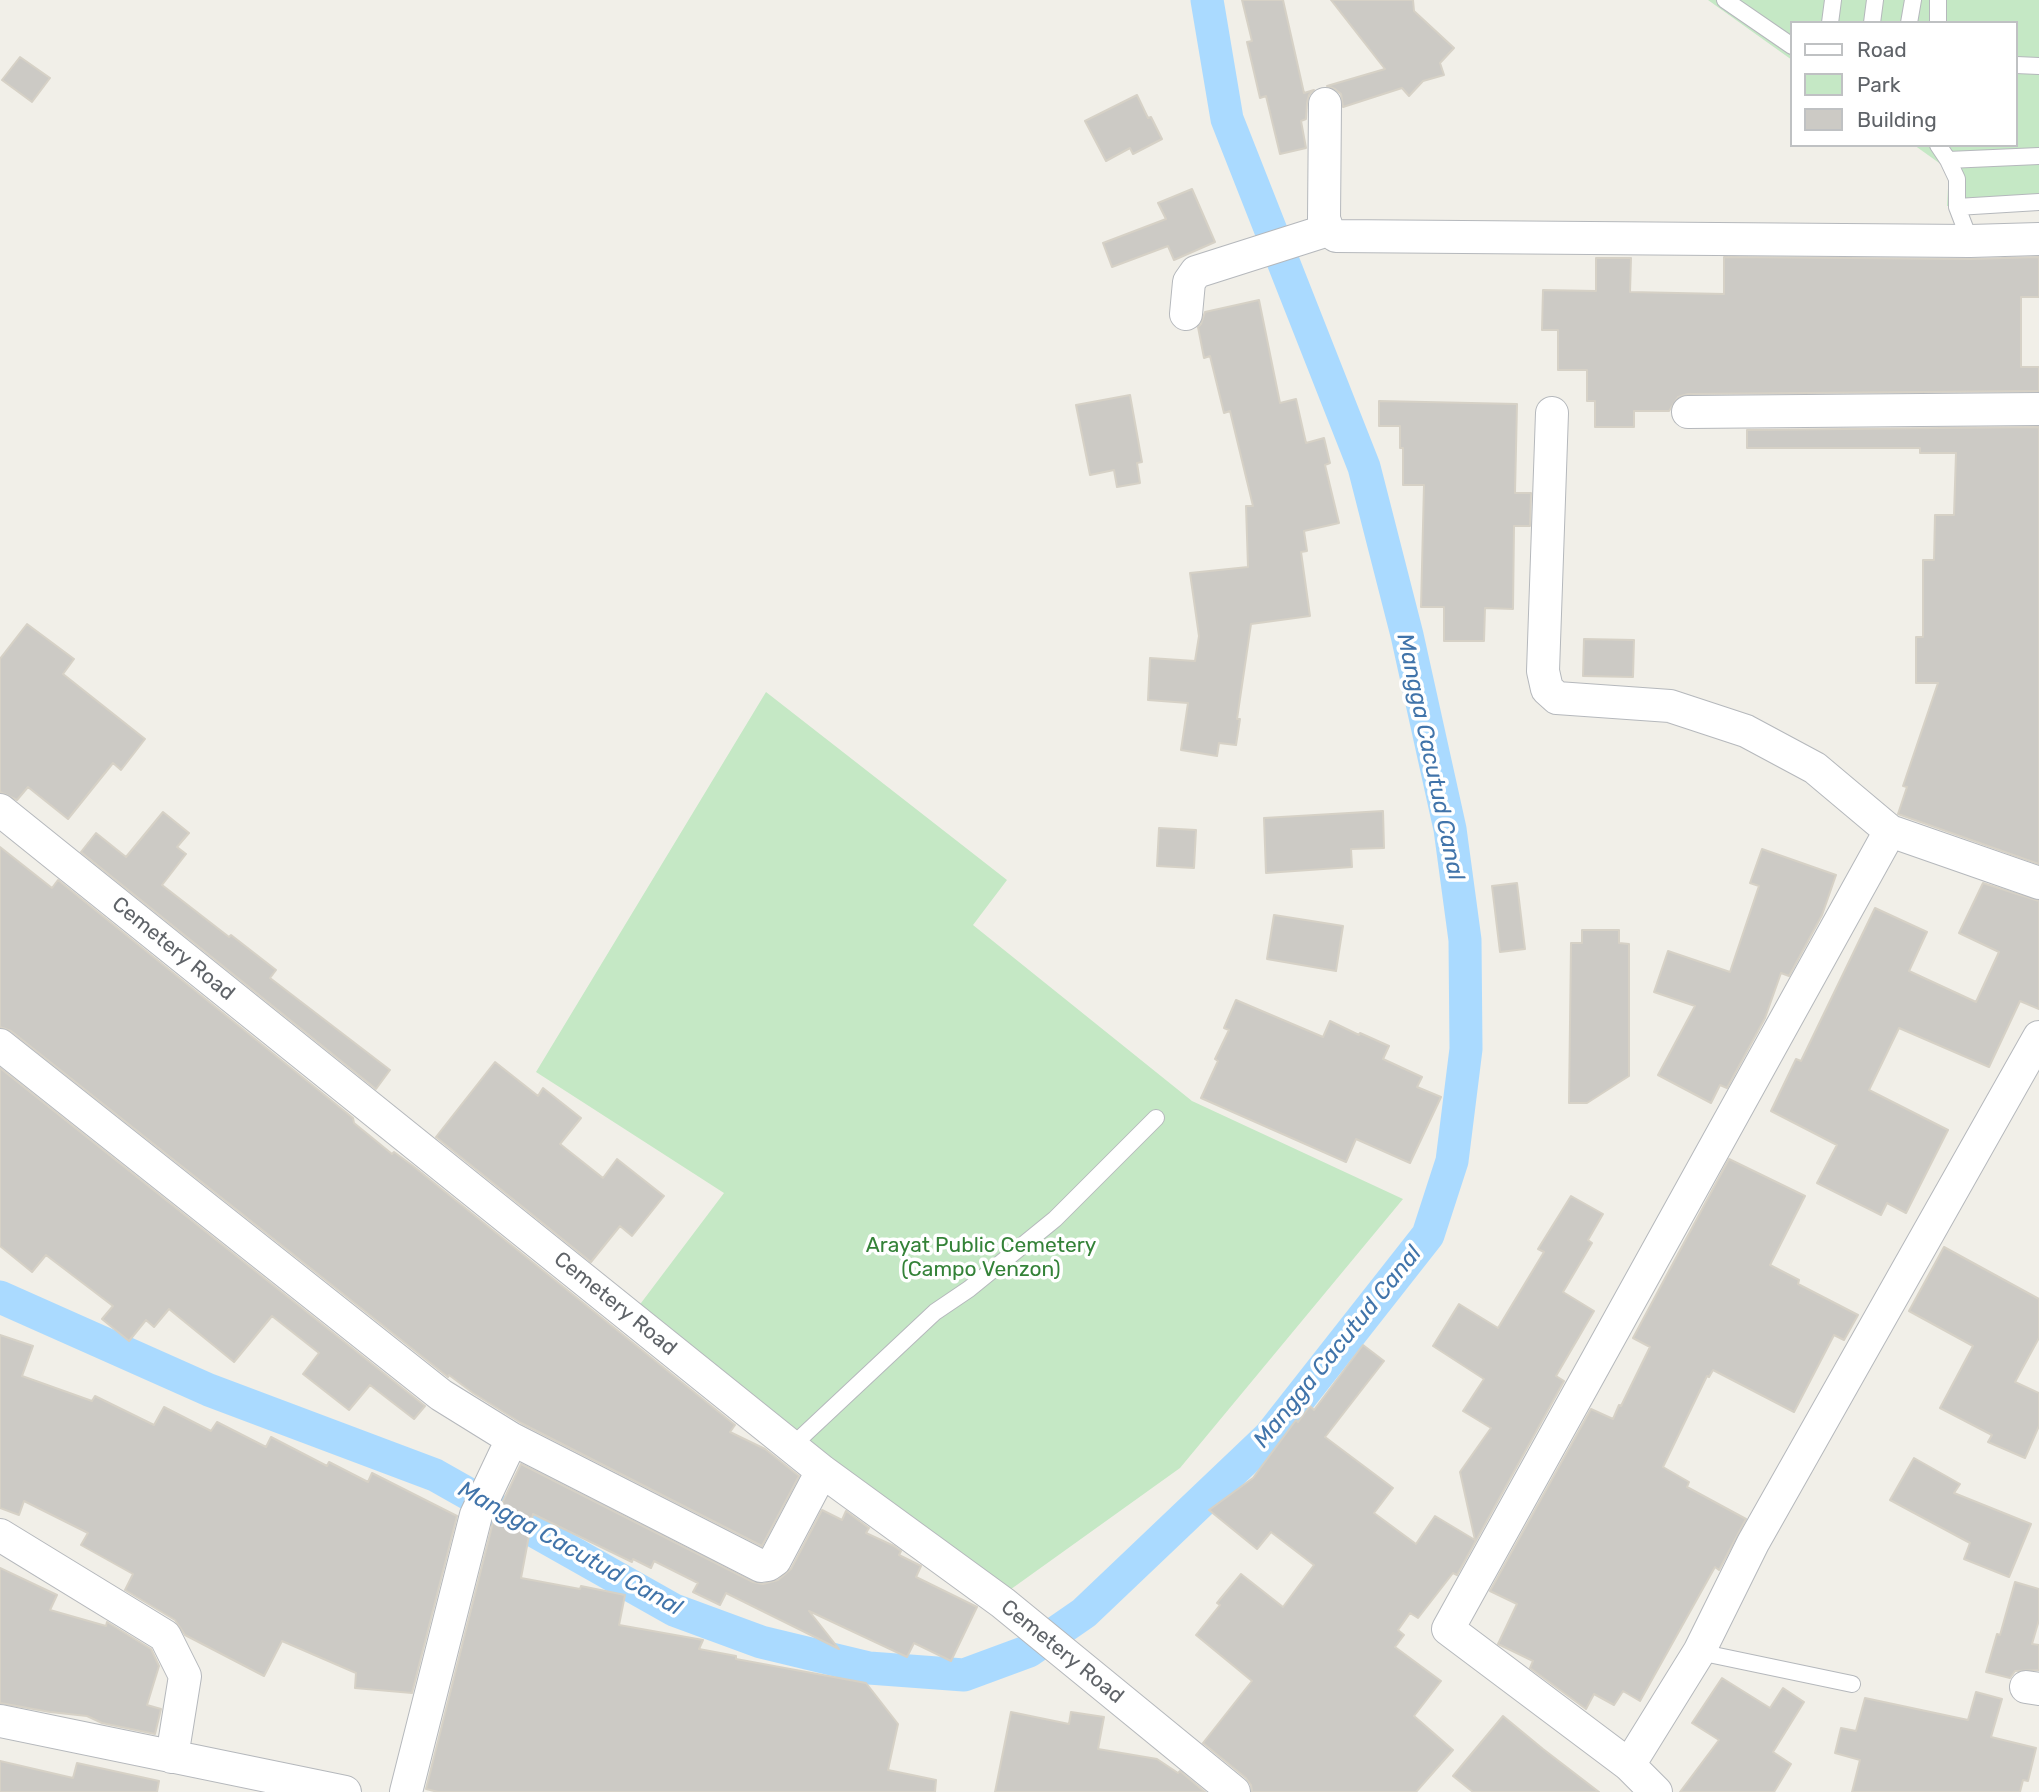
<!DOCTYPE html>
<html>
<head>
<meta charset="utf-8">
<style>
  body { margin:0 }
  #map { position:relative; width:2039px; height:1792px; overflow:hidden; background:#f1efe8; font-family:Rubik,sans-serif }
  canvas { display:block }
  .legend { position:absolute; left:1790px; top:21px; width:228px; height:126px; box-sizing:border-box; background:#fff; border:2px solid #bfc1c3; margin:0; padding:9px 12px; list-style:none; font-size:21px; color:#5f6368 }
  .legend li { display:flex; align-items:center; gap:14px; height:35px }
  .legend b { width:35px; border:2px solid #bfc1c3 }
</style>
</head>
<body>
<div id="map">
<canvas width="2039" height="1792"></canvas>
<ul class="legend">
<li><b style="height:9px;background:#fff"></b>Road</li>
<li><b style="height:19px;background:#c5e8c5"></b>Park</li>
<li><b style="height:19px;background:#cccac5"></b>Building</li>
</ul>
</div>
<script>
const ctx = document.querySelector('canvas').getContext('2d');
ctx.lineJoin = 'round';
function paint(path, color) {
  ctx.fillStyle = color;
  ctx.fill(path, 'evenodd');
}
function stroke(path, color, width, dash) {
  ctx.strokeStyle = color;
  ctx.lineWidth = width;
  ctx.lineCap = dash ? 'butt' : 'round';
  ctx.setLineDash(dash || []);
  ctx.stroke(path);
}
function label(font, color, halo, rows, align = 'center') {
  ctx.font = font + ' Rubik,sans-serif';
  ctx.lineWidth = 7;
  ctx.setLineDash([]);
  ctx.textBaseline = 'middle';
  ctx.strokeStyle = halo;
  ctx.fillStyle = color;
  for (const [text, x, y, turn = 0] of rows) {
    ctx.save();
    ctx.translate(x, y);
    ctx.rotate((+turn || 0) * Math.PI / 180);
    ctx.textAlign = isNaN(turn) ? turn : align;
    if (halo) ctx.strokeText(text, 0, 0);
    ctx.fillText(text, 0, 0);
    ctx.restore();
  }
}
paint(new Path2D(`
  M1708,0H2039V203L1947,206L1949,170L1914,145H2016V23H1792V60Z
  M766,692L1007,880L973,925L1192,1101L1403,1199L1180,1468L1000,1597L635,1311L724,1193L536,1072Z`), '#c5e8c5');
stroke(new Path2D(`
  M0,1297L209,1390L435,1475L674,1610L761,1642L869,1668L964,1675L1029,1651L1084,1613L1270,1436L1428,1235L1452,1161L1466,1049L1465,940L1450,829L1407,635L1364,467L1227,119L1207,0`), '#aadaff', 33);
const building = new Path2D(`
  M1242,0H1283L1304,93L1314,90L1309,95L1307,103L1306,119L1301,121L1306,148L1280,154L1266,96L1260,98L1247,42L1252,41Z
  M1331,0H1413L1414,11L1454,48L1440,63L1444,75L1423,81L1409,96L1402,88L1343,107L1341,94L1335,89L1327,86L1385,69Z
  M20,57L50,78L32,102L2,80Z
  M1137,95L1148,118L1151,117L1162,139L1133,154L1130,148L1106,161L1085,121Z
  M1192,189L1215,242L1174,260L1168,246L1112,267L1103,243L1166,219L1158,203Z
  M1724,257L1971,259L2039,257V297H2021V367H2039V391L1688,394L1678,397L1669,411H1634V427H1595V401H1587V370H1558V330H1542L1543,290L1596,291V258H1631L1630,292L1724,294Z
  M1259,300L1280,403L1296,399L1306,443L1324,438L1330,463L1325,465L1339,523L1304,531L1307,551L1301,552L1310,616L1251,624L1237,719H1240L1236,745L1219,743L1217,756L1181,750L1188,703L1148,700L1150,658L1195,661L1199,636L1190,573L1248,567L1246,506H1253L1230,411L1224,413L1210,356L1204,358L1198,327L1201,324L1205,312Z
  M1130,395L1142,462L1137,463L1140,483L1117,487L1114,470L1090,475L1076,405Z
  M1379,401L1517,404L1515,493H1531L1530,526H1514L1513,609L1485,608L1484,641H1444V607H1421L1424,485H1403V448H1400V426H1379Z
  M2039,427V864L1898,814L1907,787L1903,786L1938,683H1916V637H1923V560H1934L1935,515H1954L1956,453H1920V448H1747V430Z
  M27,624L74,659L63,674L145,739L121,770L113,763L68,819L28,787L17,800L0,792V659Z
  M1584,639L1634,640L1633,677L1583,676Z
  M1383,811L1384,848L1351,849L1352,867L1266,873L1264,818Z
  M163,812L189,833L177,847L186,854L162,885L229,937L231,935L276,970L270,978L390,1070L376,1089L81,852L96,833L126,857Z
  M1159,828L1196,830L1194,868L1157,866Z
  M0,847L52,888L58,880L353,1118L354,1123L392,1154L394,1152L413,1166L735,1425L730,1432L765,1449L799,1476L762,1546L521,1423L473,1393L449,1375L448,1377L11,1031L0,1027Z
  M1762,849L1836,875L1822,915L1789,976L1781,973L1765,1018L1727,1088L1720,1085L1711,1103L1658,1075L1695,1006L1654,992L1668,951L1730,972L1759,886L1750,883Z
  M1517,883L1525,949L1500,952L1492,886Z
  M1983,883L2039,901V1009L2020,1001L1989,1067L1899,1028L1869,1090L1948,1130L1906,1213L1887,1203L1881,1215L1817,1183L1837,1145L1771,1111L1796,1059L1801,1061L1875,908L1927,932L1909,971L1976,1002L1999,952L1959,933Z
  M1274,915L1343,926L1336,971L1267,959Z
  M1582,930H1619V943L1629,944V1076L1587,1103H1569L1571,943H1582Z
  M1236,1000L1323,1037L1330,1021L1359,1035L1360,1033L1389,1046L1383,1059L1422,1077L1417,1087L1441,1097L1410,1163L1356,1139L1346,1162L1201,1098L1218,1061L1215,1059L1229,1030L1224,1028Z
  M495,1062L538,1096L543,1088L581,1118L560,1144L603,1178L617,1159L664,1196L632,1236L620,1226L591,1262L436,1137Z
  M0,1068L425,1406L414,1419L370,1385L349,1410L303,1374L319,1353L272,1316L234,1362L169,1309L154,1327L146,1320L129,1341L102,1319L113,1306L46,1255L32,1272L0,1246Z
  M1729,1159L1805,1196L1770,1265L1799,1280L1798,1284L1858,1315L1844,1340L1834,1335L1794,1412L1713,1370L1709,1377L1707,1376L1663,1467L1689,1482L1687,1487L1746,1519L1719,1570L1715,1567L1640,1701L1623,1691L1614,1705L1594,1694L1586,1709L1530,1668L1533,1661L1498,1644L1517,1604L1490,1591L1591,1409L1613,1419L1619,1405L1621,1406L1650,1347L1633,1338Z
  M1571,1196L1603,1214L1588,1240L1592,1243L1563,1292L1594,1311L1556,1376L1564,1381L1457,1575L1453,1573L1418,1618L1410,1613L1398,1630L1404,1635L1395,1647L1441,1681L1414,1716L1453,1750L1416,1792H1252L1251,1785L1246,1778L1203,1743L1252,1681L1196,1635L1220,1605L1217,1603L1241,1574L1283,1607L1314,1565L1271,1532L1257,1549L1209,1510L1253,1478L1296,1420L1298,1422L1310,1406L1314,1410L1363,1345L1384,1361L1325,1437L1393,1488L1374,1513L1416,1544L1435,1516L1475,1540L1460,1472L1491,1428L1463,1411L1484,1379L1433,1346L1459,1304L1498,1328L1544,1252L1538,1249Z
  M1944,1247L2039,1299V1338L2015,1382L2039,1393V1426L2025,1458L1988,1442L1992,1435L1940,1408L1973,1346L1909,1311Z
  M0,1335L33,1346L22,1376L92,1401L95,1396L154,1425L164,1407L211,1431L217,1422L266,1447L271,1437L327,1466L329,1462L368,1482L372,1473L457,1516L412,1693L355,1688L356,1673L282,1641L264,1676L185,1635L175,1620L125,1590L133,1574L81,1545L88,1533L24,1501L19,1515L0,1508Z
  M1914,1458L1960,1484L1954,1493L2031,1524L2009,1577L1964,1559L1970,1543L1890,1500Z
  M521,1464L753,1582L763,1584L778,1580L791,1569L822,1510L842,1520L846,1511L869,1528L866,1533L894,1546L901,1551L899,1555L921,1566L916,1577L977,1607L951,1661L914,1643L907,1657L809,1611L839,1649L726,1593L720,1605L693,1592L698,1583L654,1561L651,1568L633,1559L632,1562L533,1514L521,1578L580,1589L581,1586L625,1595L619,1625L703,1640L699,1649L736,1656V1659L866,1683L898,1724L888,1770L936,1780L935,1792H438L426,1789L493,1522Z
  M0,1568L57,1595L50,1610L106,1626L107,1622L151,1649L159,1666L147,1705L161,1709L155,1734L102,1723L87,1716L50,1712L0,1703Z
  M2015,1582L2039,1589V1620L2032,1644L2039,1645V1670L2015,1671L2010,1678L1986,1672L1997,1634L2000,1635Z
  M1722,1678L1770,1708L1783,1688L1804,1702L1773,1752L1791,1764L1774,1792H1680L1719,1740L1692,1723Z
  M1976,1692L2002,1699L1991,1737L2036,1748L2028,1781L2023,1780L2020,1792H1852L1860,1760L1835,1753L1841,1728L1856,1731L1865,1698L1968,1720Z
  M1011,1712L1069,1724L1071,1712L1104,1717L1098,1749L1157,1759L1178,1773L1180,1771L1205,1792H995Z
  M1503,1716L1543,1749L1599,1792H1473L1453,1776Z
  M0,1761L73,1778L77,1763L159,1781L157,1792H0Z`);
paint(building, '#cccac5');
stroke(building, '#d6d1c6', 2);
const lane = new Path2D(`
  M1725,0L1792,46
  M1830,23L1833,0
  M1872,23L1875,0
  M1909,23L1913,0
  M1938,23V0
  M2016,65L2039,66
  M1938,145L1948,160L1957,179V207L1970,241
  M1948,160L2039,156
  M1957,207L2039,202
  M792,1446L935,1312L969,1289L1055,1219L1156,1118
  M1699,1652L1852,1684`);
const street = new Path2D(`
  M1325,104L1324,219L1328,230L1336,236L1970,241L2039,239
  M1186,314L1189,282L1196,272L1328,230
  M1688,412L2039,409
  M1552,413L1543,671L1547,689L1557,698L1670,706L1746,731L1815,768L1890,831L2039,883
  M0,810L822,1471L1003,1603L1234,1792
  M0,1045L441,1395L512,1439L761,1566L768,1565L775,1560L822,1471
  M0,1535L165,1636L185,1676L172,1757
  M2026,1687L2039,1689
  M0,1721L345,1792
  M1629,1765L1699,1652L1753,1543L2039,1037
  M406,1792L476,1515L512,1439
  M1656,1792L1629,1765L1448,1629L1890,831`);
stroke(lane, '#b5b8bc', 18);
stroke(street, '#b5b8bc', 34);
stroke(lane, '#fff', 16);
stroke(street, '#fff', 32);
label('21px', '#5f6368', '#fff', [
  ["Cemetery Road",173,949,39],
  ["Cemetery Road",615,1304,39],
  ["Cemetery Road",1062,1652,39]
]);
label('21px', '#348238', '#fff', [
  ["Arayat Public Cemetery",981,1246],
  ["(Campo Venzon)",981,1270]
]);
label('italic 23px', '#4174aa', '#fff', [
  ["Mangga Cacutud Canal",1430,757,78],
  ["Mangga Cacutud Canal",1338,1347,-51],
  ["Mangga Cacutud Canal",570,1549,29]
]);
</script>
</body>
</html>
